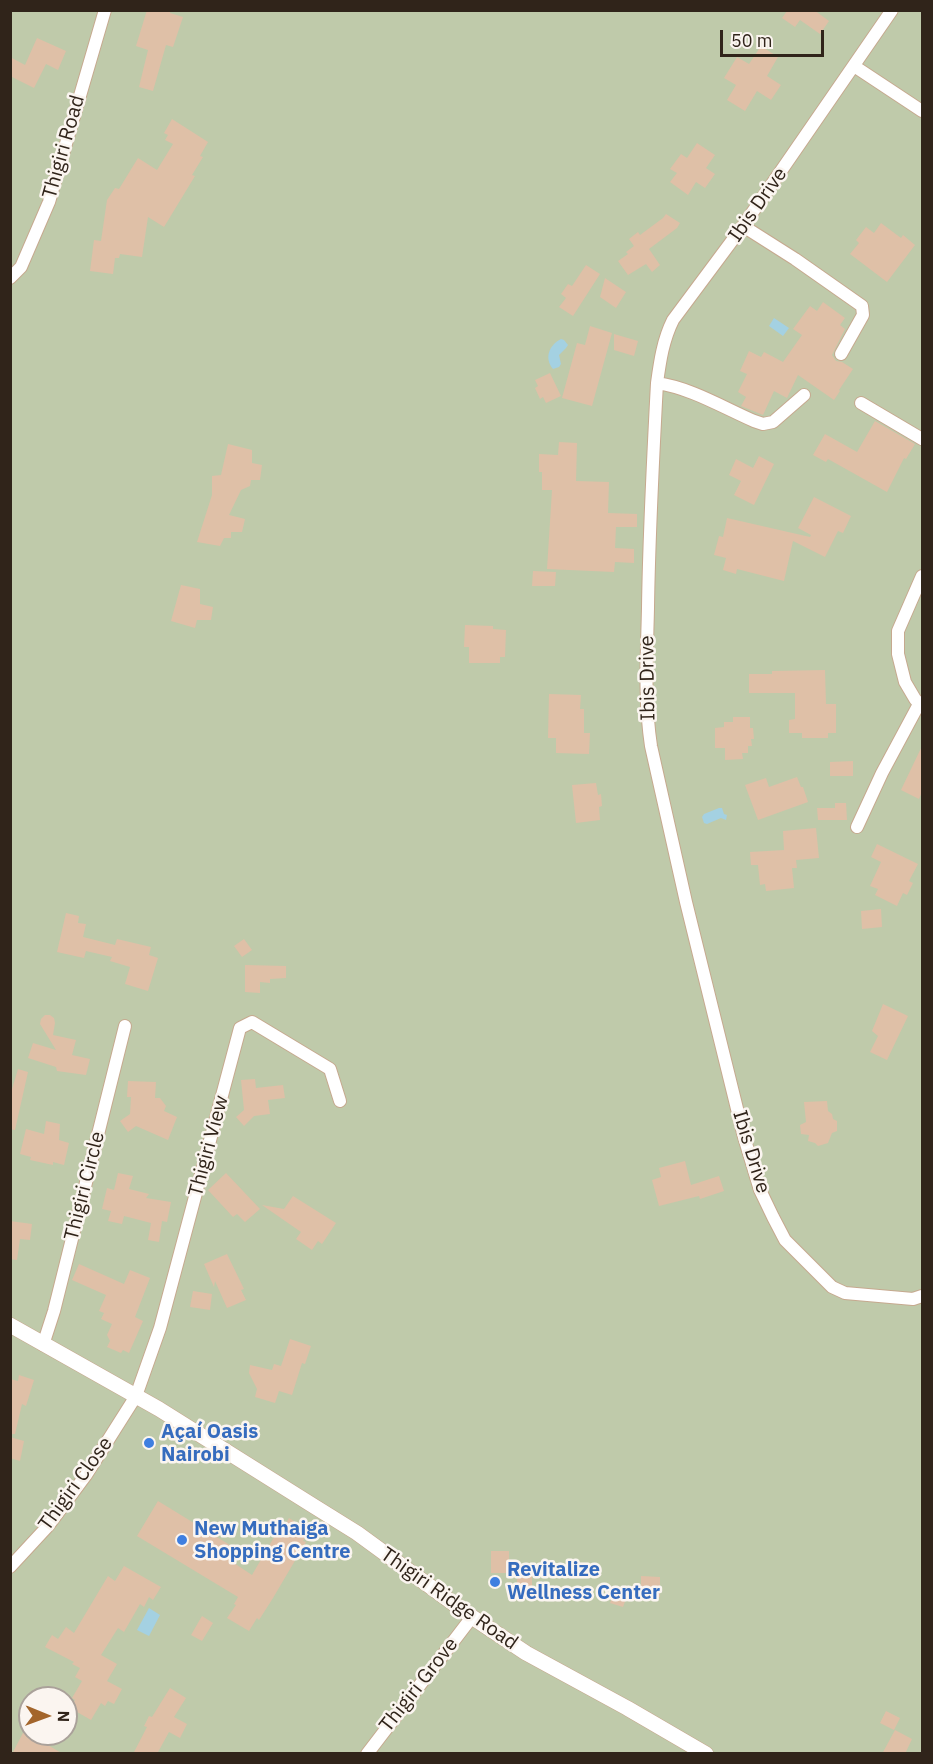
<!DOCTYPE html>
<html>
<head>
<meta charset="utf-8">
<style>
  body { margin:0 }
  #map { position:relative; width:933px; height:1764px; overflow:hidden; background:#fbf5f0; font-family:"IBM Plex Sans",sans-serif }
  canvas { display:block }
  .frame { position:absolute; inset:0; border:12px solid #30241a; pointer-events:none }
  .north { position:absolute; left:18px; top:1686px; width:60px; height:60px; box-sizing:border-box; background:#fbf5f0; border:2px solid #aaa19a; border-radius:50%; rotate:91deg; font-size:16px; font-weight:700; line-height:24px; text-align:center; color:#30241a }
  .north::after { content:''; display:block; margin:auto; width:21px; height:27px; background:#a3652b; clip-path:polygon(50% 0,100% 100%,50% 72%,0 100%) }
  .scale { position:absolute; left:720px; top:30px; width:104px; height:27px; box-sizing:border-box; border:3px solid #30241a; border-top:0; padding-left:8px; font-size:18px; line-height:21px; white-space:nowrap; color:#30241a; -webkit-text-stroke:4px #fbf5f0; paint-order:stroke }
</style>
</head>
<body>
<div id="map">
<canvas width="933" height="1764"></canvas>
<div class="frame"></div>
<div class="north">N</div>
<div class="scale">50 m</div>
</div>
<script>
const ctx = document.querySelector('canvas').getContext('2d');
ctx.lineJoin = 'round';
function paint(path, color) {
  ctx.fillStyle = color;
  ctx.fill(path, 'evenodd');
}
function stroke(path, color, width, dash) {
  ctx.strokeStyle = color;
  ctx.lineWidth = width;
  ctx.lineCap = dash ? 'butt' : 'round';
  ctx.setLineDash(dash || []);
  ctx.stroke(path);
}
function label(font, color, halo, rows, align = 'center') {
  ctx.font = font + ' "IBM Plex Sans",sans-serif';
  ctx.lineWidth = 5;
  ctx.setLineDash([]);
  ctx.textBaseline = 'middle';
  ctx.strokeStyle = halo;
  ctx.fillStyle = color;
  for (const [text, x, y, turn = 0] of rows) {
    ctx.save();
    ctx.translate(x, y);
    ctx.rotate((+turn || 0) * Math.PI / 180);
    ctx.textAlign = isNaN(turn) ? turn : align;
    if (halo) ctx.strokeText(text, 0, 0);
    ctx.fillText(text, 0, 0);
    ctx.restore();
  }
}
paint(new Path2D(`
  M11,11H922V1753L11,1754ZM30,1698H66V1734H30Z`), '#bfcaaa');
paint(new Path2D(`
  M774,318L789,328L783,336L769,326Z
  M561,339L564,340L568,345L566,348L559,355L561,364L559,367L553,369C544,358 549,345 561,339Z
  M719,808H722L724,814L727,815L726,820L721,818L707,824L704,823L702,817L704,814Z
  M149,1608L160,1615L149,1636L137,1630Z`), '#a4d1e2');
paint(new Path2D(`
  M147,10H171L170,13L183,17L173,47L166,45L153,91L139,87L148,50L136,46Z
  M785,10H814L829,21L820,34L800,20L795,27L782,18L787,11Z
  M37,38L66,51L58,70L46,64L34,88L10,76V57L25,65Z
  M761,46L778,57L767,76L781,85L771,100L757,91L745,111L727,100L736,85L724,78L737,57L749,64Z
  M172,119L208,142L200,156L203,157L192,175L195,176L164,227L148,217L142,257L120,254L119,258H115L113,274L90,271L94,240L101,241L107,200L115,188L119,189L138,158L157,170L173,144L165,140L168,135L164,133Z
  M697,143L715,155L706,168L715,174L705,188L696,182L688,195L670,182L677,173L670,169L681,154L687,158Z
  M666,214L680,223L677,228L649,249L660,265L652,272L646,264L628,275L618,261L628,254L626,252L634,246L629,239L638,232L640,235L663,218Z
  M881,223L901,238L903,235L915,245L887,282L850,254L859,243L856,240L866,227L874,233Z
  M586,265L600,274L573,316L559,307L566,298L561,294L568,284L572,286Z
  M605,278L626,292L616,308L600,297Z
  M823,302L845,318L840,325L845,329L832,355L836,361L842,362L853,369L839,390L840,391L834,400L798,375L787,398L774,391L763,415L741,406L746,397L738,392L747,374L740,371L749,351L761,357L764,352L783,362L802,335L793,329L810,306L817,311Z
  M590,326L612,333L592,406L562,398L577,343L585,345Z
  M614,334L638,341L634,356L614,350Z
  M550,373L561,396L546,403L543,397L540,399L535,388L538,386L535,380Z
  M875,421L915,444L906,459L904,458L887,492L828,459L826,462L813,455L825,434L857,452Z
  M559,442L577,443L576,481L609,482L608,513L637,514V527H616L615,548L634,549V563L615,562L614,572L547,569L552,490H542V472H539V454L558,455Z
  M228,444L252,450V463L262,465L260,480H251L250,486L241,490L229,515L245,519L242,532H231V538H224L220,546L197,542L212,495V476L221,475Z
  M759,456L774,464L754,505L734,495L741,481L729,475L736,459L753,468Z
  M814,497L851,516L843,533L838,531L825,557L793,541L784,581L737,569L736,574L723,570L726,558L714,555L719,536L723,537L727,518L810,537L811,535L798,528Z
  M533,571L556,572L555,586H532Z
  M181,585L200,589V604L213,607L211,620H197L195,628L171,621Z
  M465,625L493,626V629L506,630L505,657H500V663H469V647H464Z
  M825,670L826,704H836V733H828V738H802V733H789V720L795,719V693H749V674H772V671Z
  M549,694L581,695L580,709H584V733H590L589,754L556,753V738H548Z
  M733,717H750V728H753L754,739H751L752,746H748V753H742L743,759L725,760V748H715V728L724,727V722H733Z
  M922,746V792L919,799L901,790Z
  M853,761V776H830V762Z
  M797,777L801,787H803L808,802L758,820L745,785L766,778L769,787Z
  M596,783L598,795L601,794L602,806L599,807L600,820L576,823L572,785Z
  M835,803H846L847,820H818L817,808H835Z
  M816,828L819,858L796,860L797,868H792L794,888L766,891L765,884L760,885L758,865H751L750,852L784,850L783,831Z
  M877,844L918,864L909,881L913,883L907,895L903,893L897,906L875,895L878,889L870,886L881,862L871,857Z
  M881,909L882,927L862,929L861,911Z
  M66,913L79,916L78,923L86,924L83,937L115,945L117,939L151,947L149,955L158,958L148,991L125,984L130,967L110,961L112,957L86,951L84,958L57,952Z
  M244,939L252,950L242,957L234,946Z
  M245,965L286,966V978L270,979V983L260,982V993L245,992Z
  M883,1004L908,1016L887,1060L870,1052L878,1036L872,1031Z
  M45,1015H50L54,1018L55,1023L53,1035L76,1040L72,1055L90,1059L86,1075L57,1071L56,1067L28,1058L33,1043L56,1050L40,1024L41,1019Z
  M18,1069L28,1072L15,1130L10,1129V1096Z
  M255,1079L256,1088L283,1085L285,1098L268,1100L270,1114L254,1116L244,1126L236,1117L244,1110L241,1080Z
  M128,1081L156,1082L155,1098H160L166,1106L164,1111L177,1117L168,1140L136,1126L128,1132L120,1121L130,1114L131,1097H127Z
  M827,1101L828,1111L832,1114L833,1119L837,1121V1131L832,1133L828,1143L818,1146L815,1143L808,1141L809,1135L801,1134L800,1125L806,1122L804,1102Z
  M46,1121L60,1124L59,1140L69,1143L64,1165L53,1162V1165L30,1160L31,1157L20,1154L26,1129L44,1134Z
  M685,1161L691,1185L719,1176L724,1191L700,1199L699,1196L659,1206L652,1180L661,1177L659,1168Z
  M118,1173L133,1176L129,1189L149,1194L146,1198L171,1202L167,1222L162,1221L159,1242L148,1240L151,1223L124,1216L122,1224L108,1221L111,1211L102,1209L107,1188L114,1190Z
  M226,1173L260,1209L245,1222L237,1214L233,1217L208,1190Z
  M293,1196L336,1223L322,1244L318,1241L312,1250L296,1239L301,1232L262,1205L284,1209Z
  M10,1221L32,1224L30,1240L20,1239L17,1260L10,1259Z
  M227,1254L244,1289L241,1290L246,1300L227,1308L215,1281L214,1287L204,1264Z
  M79,1264L124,1284L130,1270L150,1278L135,1317L143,1321L129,1353L123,1350L121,1353L107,1347L110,1341L107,1335L112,1324L101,1319L104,1313L99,1311L106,1295L72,1280Z
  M193,1291L212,1294L210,1310L190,1307Z
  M290,1339L311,1346L305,1364L302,1363L292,1395L279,1391L275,1403L255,1397L257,1389L249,1373L250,1365L272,1370L274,1364L281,1366Z
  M19,1375L34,1380L26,1406L22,1404L15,1434H10V1379L18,1381Z
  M10,1437L24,1441L20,1461L10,1458Z
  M158,1501L238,1550L231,1561L252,1575L280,1527L283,1529L289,1518L310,1531L303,1541L306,1542L273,1598L259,1620L257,1618L249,1631L227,1618L236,1605L234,1604L238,1597L137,1536Z
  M491,1551H509V1563L518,1562V1573H491Z
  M124,1566L161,1587L153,1600L149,1597L144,1607L140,1604L124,1632L118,1628L101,1655L117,1664L107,1681L122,1689L114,1704L108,1701L105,1706L101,1703L91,1720L70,1708L75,1700L72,1698L82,1681L75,1677L80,1668L72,1664L74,1662L45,1647L52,1635L58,1639L66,1627L74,1633L108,1576L115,1581Z
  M517,1574H532V1586H517Z
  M641,1576L660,1577V1597H641Z
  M614,1592L627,1596L623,1607L610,1603Z
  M202,1616L213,1623L202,1641L191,1635Z
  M170,1688L186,1698L174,1717L187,1724L180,1738L169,1732L157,1754H133L147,1727L144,1726L149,1716L152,1717Z
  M886,1711L900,1718L894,1730L880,1723Z
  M895,1730L912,1739L905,1754H882Z
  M24,1731L63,1754H12Z`), '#dfc0a7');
const minor = new Path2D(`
  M892,10L743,226L673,320C663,340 660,361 657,383C653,458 649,533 648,608C647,654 644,700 651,746L686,902L744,1137L760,1190L773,1217L785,1240L832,1287L845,1293L913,1299L922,1296
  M854,66L922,111
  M743,226L795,259L862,306L863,315L841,354
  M10,278L21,267L49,202L105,10
  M657,383C691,388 722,407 754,421L763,424L773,422L804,395
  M861,403L922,439
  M922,576L898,631V654L905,682L915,699L922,707
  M857,827L882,773L919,704
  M43,1345L54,1311L125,1026
  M10,1567L48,1526L86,1475L136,1396L160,1328L240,1028L252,1022L330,1069L340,1101
  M367,1754L472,1617`);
const tertiary = new Path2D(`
  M10,1325L159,1409L312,1505L357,1533L472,1617L526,1653L627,1708L706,1754`);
stroke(minor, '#c6a98f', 14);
stroke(tertiary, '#c6a98f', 16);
stroke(minor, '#fff', 12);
stroke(tertiary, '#fff', 15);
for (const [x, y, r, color] of [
  [149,1443,6,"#3f7fe0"],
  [182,1540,6,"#3f7fe0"],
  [495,1582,6,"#3f7fe0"]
]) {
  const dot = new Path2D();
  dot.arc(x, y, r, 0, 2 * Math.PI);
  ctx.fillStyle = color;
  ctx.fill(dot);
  stroke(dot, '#fbf5f0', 2);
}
label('20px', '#30241a', '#fbf5f0', [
  ["Thigiri Road",64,147,-74],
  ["Ibis Drive",758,205,-55],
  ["Ibis Drive",648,678,-91],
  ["Thigiri View",209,1146,-75],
  ["Ibis Drive",751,1152,73],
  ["Thigiri Circle",85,1186,-76],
  ["Thigiri Close",76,1484,-54],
  ["Thigiri Ridge Road",449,1599,35],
  ["Thigiri Grove",419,1685,-52]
]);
label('bold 20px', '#366cbe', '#fbf5f0', [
  ["Açaí Oasis",161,1432],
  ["Nairobi",161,1455],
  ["New Muthaiga",194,1529],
  ["Shopping Centre",194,1552],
  ["Revitalize",507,1570],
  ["Wellness Center",507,1593]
], 'left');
</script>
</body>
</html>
